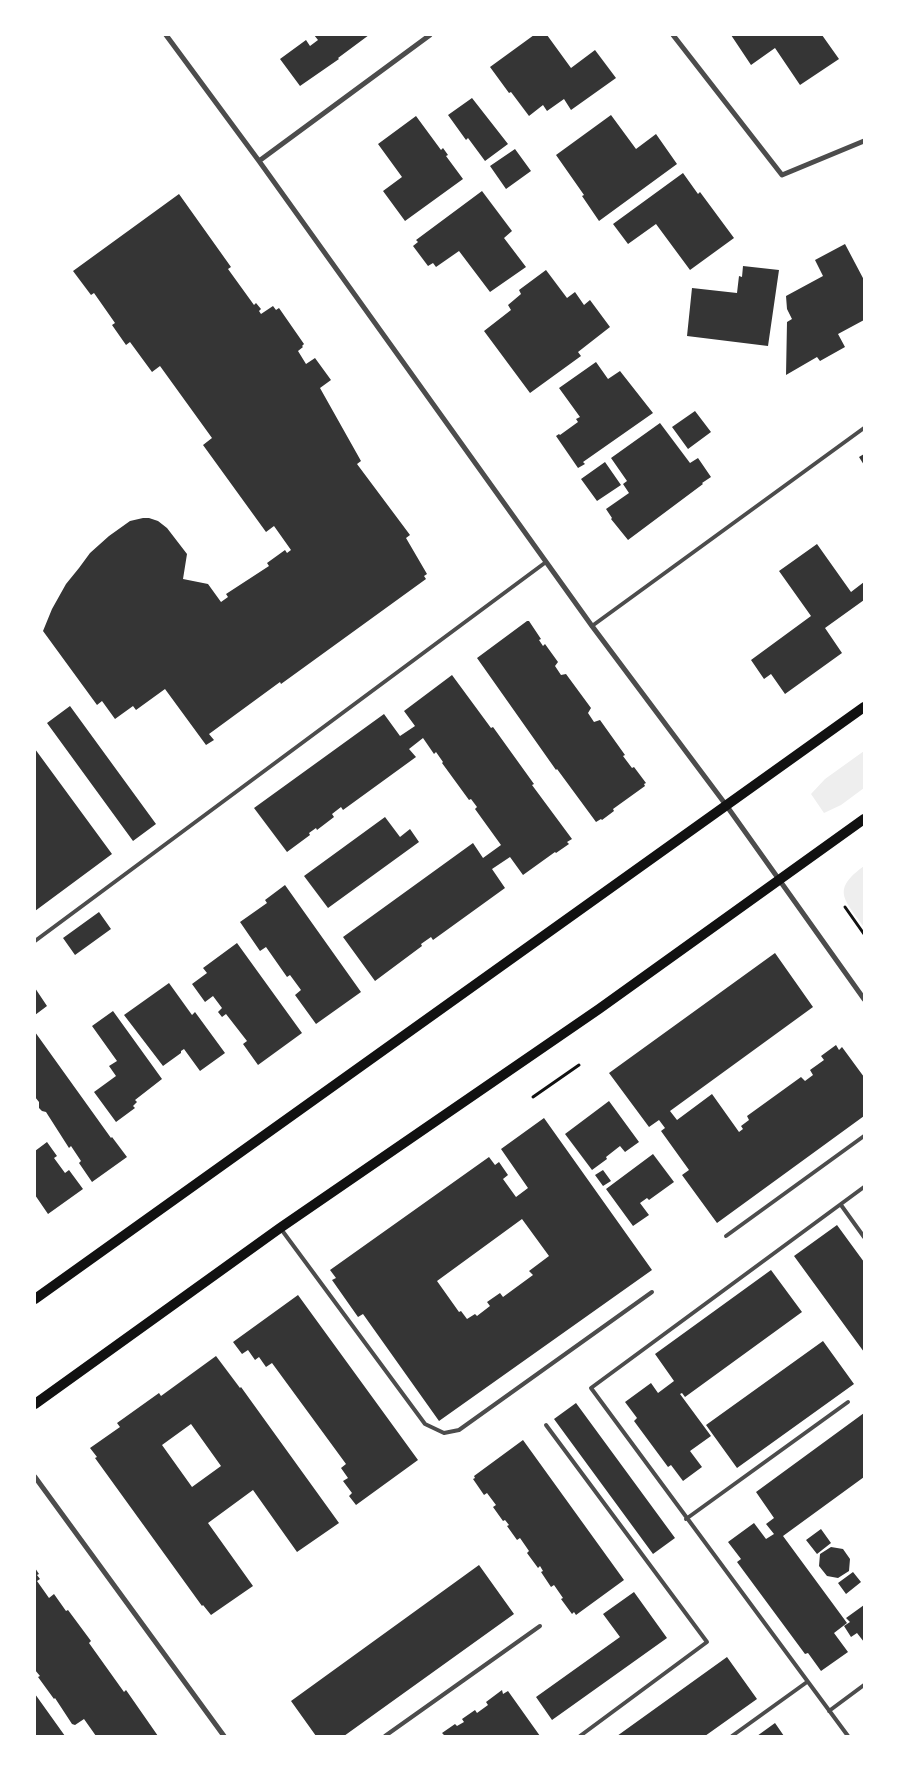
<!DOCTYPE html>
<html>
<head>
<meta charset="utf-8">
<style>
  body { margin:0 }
  #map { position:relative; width:899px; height:1771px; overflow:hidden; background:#fff; font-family:Barlow,sans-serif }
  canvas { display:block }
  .frame { position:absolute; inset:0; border:36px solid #fff; pointer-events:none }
</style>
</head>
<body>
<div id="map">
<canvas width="899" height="1771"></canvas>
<div class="frame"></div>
</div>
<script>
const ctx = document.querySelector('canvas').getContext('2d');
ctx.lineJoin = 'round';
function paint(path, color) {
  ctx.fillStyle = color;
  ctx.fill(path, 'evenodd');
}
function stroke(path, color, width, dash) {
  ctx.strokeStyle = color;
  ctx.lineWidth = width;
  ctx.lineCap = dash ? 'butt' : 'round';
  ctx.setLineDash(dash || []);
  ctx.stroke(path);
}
paint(new Path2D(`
  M864,751V788L841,805L824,813L811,794L825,779Z
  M864,866V927C844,899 831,890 864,866Z`), '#eee');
paint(new Path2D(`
  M314,35H369L338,58L339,59L300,86L280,59L306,40L310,46L318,40Z
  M534,35H547L571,68L595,50L616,78L571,110L564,99L547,111L543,105L529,116L511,92L509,93L490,67Z
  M731,35H822L839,59L800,85L775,48L751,65Z
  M472,98L508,144L485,161L468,138L466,140L448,115Z
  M611,115L636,149L656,134L677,164L599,221L582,196L584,195L556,155Z
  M416,116L441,150L443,148L448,155L446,156L463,179L405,221L383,191L402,177L378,144Z
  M515,149L531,171L506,189L490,166Z
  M683,173L698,194L700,192L734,238L690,270L656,224L628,244L613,224Z
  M482,191L512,231L504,238L526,267L490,292L459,251L436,267L433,263L428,266L413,246L418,242L416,240Z
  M179,194L231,267L228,269L254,305L256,303L261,309L259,311L261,314L273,306L276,310L279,308L304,344L302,346L303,347L298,351L306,364L315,358L331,380L320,388L361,461L357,464L410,535L406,538L427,574L424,576L426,579L281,684L280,682L209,734L214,740L206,745L165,689L136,710L133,706L115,719L102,701L97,705L43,631L52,609L66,584L79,568L90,553L109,536L130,521L143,518H149L158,521L167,528L187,554L183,579L208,584L221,602L228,597L226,594L269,566L267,563L285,550L287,553L291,550L274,526L266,532L203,445L212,438L160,366L152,372L130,342L126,345L112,325L115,323L94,293L91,295L73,271Z
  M845,244L864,280V320L838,334L845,347L820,361L817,357L786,375L787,322L792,319L787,309L786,296L823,276L815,260Z
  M743,266L779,270L768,346L687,336L692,288L737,293L739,276L742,277Z
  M546,270L567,298L575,292L584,305L590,300L610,327L578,352L581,356L530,393L484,331L511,310L508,305L521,294L519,290Z
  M596,362L608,379L620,371L653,413L583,462L585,464L578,468L556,436L559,434L560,435L578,422L576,419L580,417L559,388Z
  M695,411L711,432L688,449L672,427Z
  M660,423L690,463L698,458L711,477L702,483L703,484L628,540L611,519L612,518L606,509L629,493L623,484L627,481L611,458Z
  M864,454V465L859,457Z
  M605,462L621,485L597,501L581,479Z
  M817,544L851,592L864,582V600L825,628L842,653L785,694L771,674L764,679L751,660L811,616L779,571Z
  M527,621H529L541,639L539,640L543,646L545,644L558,662L555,666L561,675L566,674L591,708L588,713L594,722L600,720L625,755L623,756L632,768L634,767L646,783L644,784L645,786L613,809L614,811L602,820L601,819L596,822L557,769L556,770L477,658Z
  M452,675L491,728L493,727L534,784L532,785L572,839L567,842L569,844L556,853L555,852L523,875L510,857L492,869L505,888L433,940L431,937L421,944L422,946L375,981L343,937L473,843L483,858L501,845L475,809L477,807L471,799L469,800L442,763L443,762L436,752L434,754L423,738L409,749L416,757L343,810L341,807L332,814L334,817L317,830L316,828L309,833L310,835L287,852L254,808L384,714L400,736L415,726L404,711Z
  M70,706L156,824L133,841L47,723Z
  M35,749L112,854L35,911Z
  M385,817L400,837L410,829L419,842L328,908L304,876Z
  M285,885L361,992L316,1024L295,995L301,990L290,975L287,977L266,947L260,951L240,922L267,903L265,900Z
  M99,912L111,929L75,955L63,938Z
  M237,943L302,1033L258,1065L243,1044L247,1041L226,1014L222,1017L218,1012L222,1008L213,996L205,1002L192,984L207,973L203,968Z
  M775,953L813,1007L670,1111L677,1120L712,1094L739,1132L743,1129L741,1126L749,1120L747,1116L801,1077L805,1081L813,1075L810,1070L824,1060L821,1056L836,1045L839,1050L842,1047L864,1077V1116L717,1223L682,1175L689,1170L661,1131L665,1128L659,1120L649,1127L609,1073Z
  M169,983L192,1015L195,1012L225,1053L200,1071L184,1049L181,1051V1053L163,1066L124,1015Z
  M35,988L47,1006L35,1015Z
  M113,1011L162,1079L135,1100L137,1102L133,1106L135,1108L116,1122L94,1092L116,1076L109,1066L117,1061L92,1026Z
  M35,1032L111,1138L112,1137L127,1157L92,1182L79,1163L81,1161L71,1146L69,1148L46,1112L42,1111L39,1108V1102L35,1097Z
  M609,1101L639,1142L625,1152L620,1146L606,1157L607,1159L592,1170L565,1134Z
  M544,1118L652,1270L439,1421L363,1314L358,1317L332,1280L336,1278L330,1270L489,1157L495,1165L499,1162L508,1175L503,1179L516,1197L528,1188L501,1149ZM522,1219L549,1256L529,1271L533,1275L503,1297L500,1293L487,1302L490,1306L477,1316L475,1314L467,1319L461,1311L459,1312L437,1281Z
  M47,1142L57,1156L54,1158L65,1173L69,1170L83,1189L48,1214L35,1195V1151Z
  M653,1154L674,1182L649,1200L647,1198L640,1203L649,1215L633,1226L606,1189Z
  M603,1170L611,1181L603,1186L595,1175Z
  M837,1225L864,1262V1352L794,1256Z
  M771,1270L802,1312L685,1397L682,1393L680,1394L711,1436L690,1451L702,1467L683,1481L671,1465L668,1467L634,1421L637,1418L625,1402L651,1383L658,1393L674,1381L655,1354Z
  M298,1295L418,1460L356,1505L349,1496L352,1493L343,1481L348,1478L341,1468L346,1464L272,1363L266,1367L259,1357L255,1360L248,1350L242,1354L233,1342Z
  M823,1341L854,1384L737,1468L706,1425Z
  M216,1356L240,1388L241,1387L339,1523L297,1552L253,1490L208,1523L253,1586L211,1615L203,1605L202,1606L95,1458L97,1457L90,1448L120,1427L117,1423L159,1393L161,1396ZM191,1424L221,1466L192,1487L162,1445Z
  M576,1403L675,1538L653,1554L554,1419Z
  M864,1413V1477L783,1536L847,1623L834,1633L848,1652L821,1671L808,1653L805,1654L737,1562L741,1559L728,1542L754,1523L766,1539L774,1534L766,1524L774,1518L756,1492Z
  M523,1440L624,1580L576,1615L574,1612L572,1614L561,1599L563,1598L554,1585L551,1587L541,1572L543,1571L540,1566L538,1568L527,1553L529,1551L520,1538L517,1540L507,1526L509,1525L505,1520L503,1521L493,1507L496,1505L487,1493L484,1495L473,1479L475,1478L474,1476Z
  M821,1529L831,1543L817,1554L806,1540Z
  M831,1547L843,1549L850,1559L849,1571L838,1578L827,1576L819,1566L820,1554Z
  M479,1565L514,1614L344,1736H316L291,1701Z
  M35,1568L39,1574L37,1575L40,1579L37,1581L49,1598L54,1594L66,1611L68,1610L91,1641L89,1643L124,1692L126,1690L158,1736H96L84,1719L75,1725L72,1724L55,1698L54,1699L38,1677L40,1676L35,1670Z
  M853,1572L861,1582L846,1594L838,1583Z
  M634,1592L667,1638L552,1720L536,1697L620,1637L603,1614Z
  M864,1605V1642L857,1633L851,1637L844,1626L850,1622L846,1618Z
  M727,1657L757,1699L705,1736H617Z
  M502,1690L503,1694L508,1691L540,1736H445L442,1733L455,1724L457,1726L464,1722L462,1719L475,1710L477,1713L488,1705L486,1702Z
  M35,1694L65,1736H35Z
  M775,1723L784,1736H757Z`), '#353535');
stroke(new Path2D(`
  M845,907L864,934
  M533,1097L579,1065`), '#111', 3);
stroke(new Path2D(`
  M592,626L864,428
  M35,941L546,562
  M841,1205L864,1237
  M281,1229L425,1424L444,1433L459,1430L652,1292
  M726,1236L864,1136
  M546,1425L707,1642L580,1736
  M686,1519L848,1402
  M829,1711L864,1685
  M385,1736L540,1626
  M732,1736L807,1682
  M848,1736L591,1388L864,1187`), '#4c4c4c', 4);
stroke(new Path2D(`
  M166,35L259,161L592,626L726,805L864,999
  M673,35L782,175L864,141
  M259,161L430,35
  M35,1477L224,1736`), '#4c4c4c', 5);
stroke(new Path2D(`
  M35,1299L864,707
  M35,1404L280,1228L599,1009L864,819`), '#111', 10);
</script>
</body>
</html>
